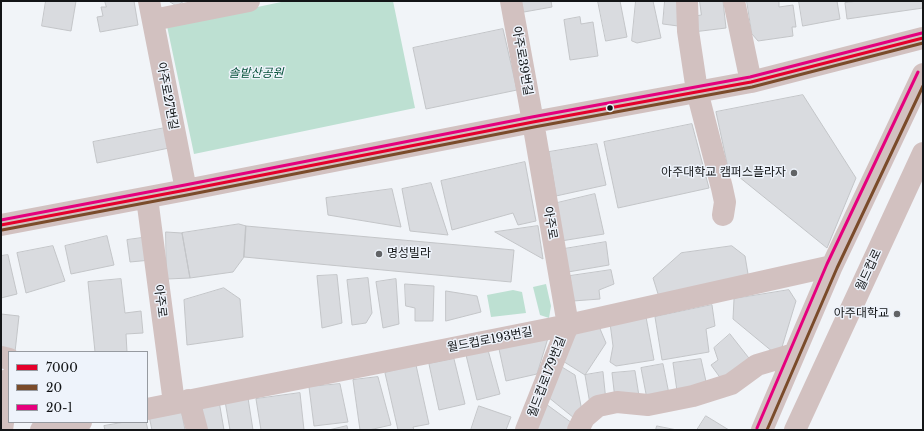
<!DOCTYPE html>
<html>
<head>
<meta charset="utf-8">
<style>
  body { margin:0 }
  #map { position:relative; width:924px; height:431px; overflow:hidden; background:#f1f4f8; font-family:"Libre Baskerville",serif }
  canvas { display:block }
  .frame { position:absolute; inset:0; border:2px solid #131517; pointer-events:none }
  .legend { position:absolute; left:8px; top:351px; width:140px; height:72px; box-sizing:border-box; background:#eef3fb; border:1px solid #969aa0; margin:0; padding:5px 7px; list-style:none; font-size:12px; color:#131517 }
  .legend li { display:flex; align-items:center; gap:8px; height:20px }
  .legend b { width:20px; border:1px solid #969aa0 }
</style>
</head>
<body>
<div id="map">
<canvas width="924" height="431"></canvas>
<div class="frame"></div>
<ul class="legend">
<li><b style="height:5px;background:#e4002b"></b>7000</li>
<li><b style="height:5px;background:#7a4b2a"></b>20</li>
<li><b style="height:5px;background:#e5007d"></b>20-1</li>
</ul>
</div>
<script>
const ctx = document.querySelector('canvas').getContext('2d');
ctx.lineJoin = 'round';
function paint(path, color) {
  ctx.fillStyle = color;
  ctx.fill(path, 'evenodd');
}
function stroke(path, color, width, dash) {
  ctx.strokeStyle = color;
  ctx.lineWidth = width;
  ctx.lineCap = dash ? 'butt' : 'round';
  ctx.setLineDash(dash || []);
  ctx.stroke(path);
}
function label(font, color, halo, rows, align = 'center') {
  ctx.font = font + ' "Libre Baskerville","Noto Sans KR",serif';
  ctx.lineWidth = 3;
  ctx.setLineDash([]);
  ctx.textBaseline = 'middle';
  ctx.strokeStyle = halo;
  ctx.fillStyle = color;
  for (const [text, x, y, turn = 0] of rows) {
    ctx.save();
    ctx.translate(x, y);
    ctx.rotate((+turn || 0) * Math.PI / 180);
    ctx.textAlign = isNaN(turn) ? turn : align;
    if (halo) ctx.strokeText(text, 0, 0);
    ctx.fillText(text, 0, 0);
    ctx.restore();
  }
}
paint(new Path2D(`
  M286,1H393L415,108L194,154L167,26Z
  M546,284L551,306L549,318L540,315L533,287Z
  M513,290L522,292L526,313L491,317L487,295Z`), '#bde0d2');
const building = new Path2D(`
  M46,1H76L71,31L42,26Z
  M105,1H134L138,25L100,32L97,17L103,16L101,7H106Z
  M169,1H184L177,6Z
  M522,1H551L552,7L524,12Z
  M598,1H620L627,37L606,41Z
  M636,1H653L661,38L637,43L632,41Z
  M665,1H681L678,26L663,24Z
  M700,1H723L726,28L693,32L691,17L701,15Z
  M747,1H779V7L793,5L796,27H792L793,36L758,41L752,34Z
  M799,1H837L840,19L803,26Z
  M858,1H922L923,8L847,19L845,3Z
  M580,17L581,24L593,22L598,56L570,60L564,20Z
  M503,29L517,90L426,109L413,48Z
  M803,95L856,178L827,248L728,168L716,112Z
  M692,124L709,188L618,208L604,142Z
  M165,128L169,148L97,163L93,142Z
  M597,144L606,185L556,196L549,152Z
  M525,162L536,221L518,225L513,213L452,230L441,181Z
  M431,183L448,235L410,231L402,189Z
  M392,189L401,227L328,215L326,198Z
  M595,194L604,234L561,241L553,204Z
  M239,224L246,226L244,257L233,272L190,278L182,233Z
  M246,226L514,250L511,282L244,257Z
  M538,226L543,259L495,232Z
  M166,232L182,233L190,278L167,279Z
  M107,236L114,265L71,274L65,246Z
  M149,237L151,260L130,262L127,240Z
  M606,242L609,265L568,272L564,249Z
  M53,246L65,281L26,293L17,253Z
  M732,246L745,256L749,280L659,297L653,278L681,253Z
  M8,255L17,294L1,298V256Z
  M611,270L614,284L599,290L600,299L573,301L570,276Z
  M337,275L342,323L322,328L317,276Z
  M368,278L372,313L366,323L352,325L347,280Z
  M121,279L125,313L141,311L143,333L126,334L127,352H95L88,282Z
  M396,279L399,324L383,328L376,282Z
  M405,284L434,286L433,321H415V308L406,306Z
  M224,288L240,299L243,337L187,345L184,300Z
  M789,290L796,301L779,357L733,319L734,299Z
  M446,291L477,296L481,312L446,321Z
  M712,305L715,326L706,329L709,352L662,360L655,317Z
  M1,314L19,316L15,352L1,350Z
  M646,317L654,360L616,366L610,362L613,346L610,323Z
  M598,324L606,343L585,375L558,358L582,326Z
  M730,334L752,362L724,383L711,365L718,360L714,348Z
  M548,338L537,374L506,381L499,349Z
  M488,350L500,394L477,400L466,355Z
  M454,359L465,404L439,410L429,364Z
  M701,359L707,386L677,391L673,363Z
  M557,364L575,375L582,411L579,422L548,397Z
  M663,364L669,394L647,399L641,368Z
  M416,365L429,424L413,427L414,430H398L385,373Z
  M635,371L639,396L615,399L612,373Z
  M603,372L606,401L590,404L585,375Z
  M378,377L391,425L369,430H360L353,380Z
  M340,384L348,422L314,426L309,387Z
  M300,393L304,430H261L256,399Z
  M248,398L253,430H230L225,401Z
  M219,401L224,430H201L203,402Z
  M546,404L572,423L569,430H531Z
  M479,406L511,417L506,430H471Z
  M181,409L185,430H152L149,416Z
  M706,416L729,430H697Z
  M125,422H146L148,430H105L104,426Z
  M347,426L348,430H329Z
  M657,426L677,430H656Z`);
paint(building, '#d9dbdf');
stroke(building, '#c3c5c8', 1);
stroke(new Path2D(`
  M149,1L186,190
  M511,1L533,122L568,325L526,430
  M687,1L688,31L697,91L722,188L725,202L723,215
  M734,1L751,82
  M153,20L249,1
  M147,198L174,403
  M1,225L186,190L533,122L751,82L923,38
  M1,357L9,359
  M189,400L197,430
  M147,409L568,325L832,266
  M2,430L9,379
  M41,430L81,422
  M578,430L584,418L598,406L617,402L648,405L693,396L731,384L757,365L794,354
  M762,430L832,266L923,74
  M795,430L923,153`), '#d2c1c0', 22);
stroke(new Path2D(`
  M1,225L186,190L533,122L751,82L923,38`), '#e4002b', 3);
stroke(new Path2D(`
  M2,230L187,195L534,127L752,87L923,43
  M767,430L837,268L923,86`), '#7a4b2a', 3);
stroke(new Path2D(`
  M1,220L185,185L532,117L750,77L922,33
  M757,428L827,264L918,72`), '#e5007d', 3);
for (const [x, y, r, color] of [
  [610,108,3.5,"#131517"],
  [794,173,4,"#616366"],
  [379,254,4,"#616366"],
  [897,314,4,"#616366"]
]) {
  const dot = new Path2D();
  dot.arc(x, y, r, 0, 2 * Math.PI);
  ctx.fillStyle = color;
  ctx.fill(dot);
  stroke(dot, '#eef3fb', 1.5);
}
label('12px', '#131517', '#eef3fb', [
  ["아주로39번길",522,61,80],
  ["아주로27번길",167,96,79],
  ["아주로",550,223,80],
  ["월드컵로",869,270,-65],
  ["아주로",160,301,83],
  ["월드컵로193번길",490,340,-11],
  ["월드컵로179번길",547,377,-69]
]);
label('italic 12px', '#055139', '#eef3fb', [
  ["솔밭산공원",256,74]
]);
label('12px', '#131517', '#eef3fb', [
  ["아주대학교 캠퍼스플라자",786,173],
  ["명성빌라",387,254,"left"],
  ["아주대학교",889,314]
], 'right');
</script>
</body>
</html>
